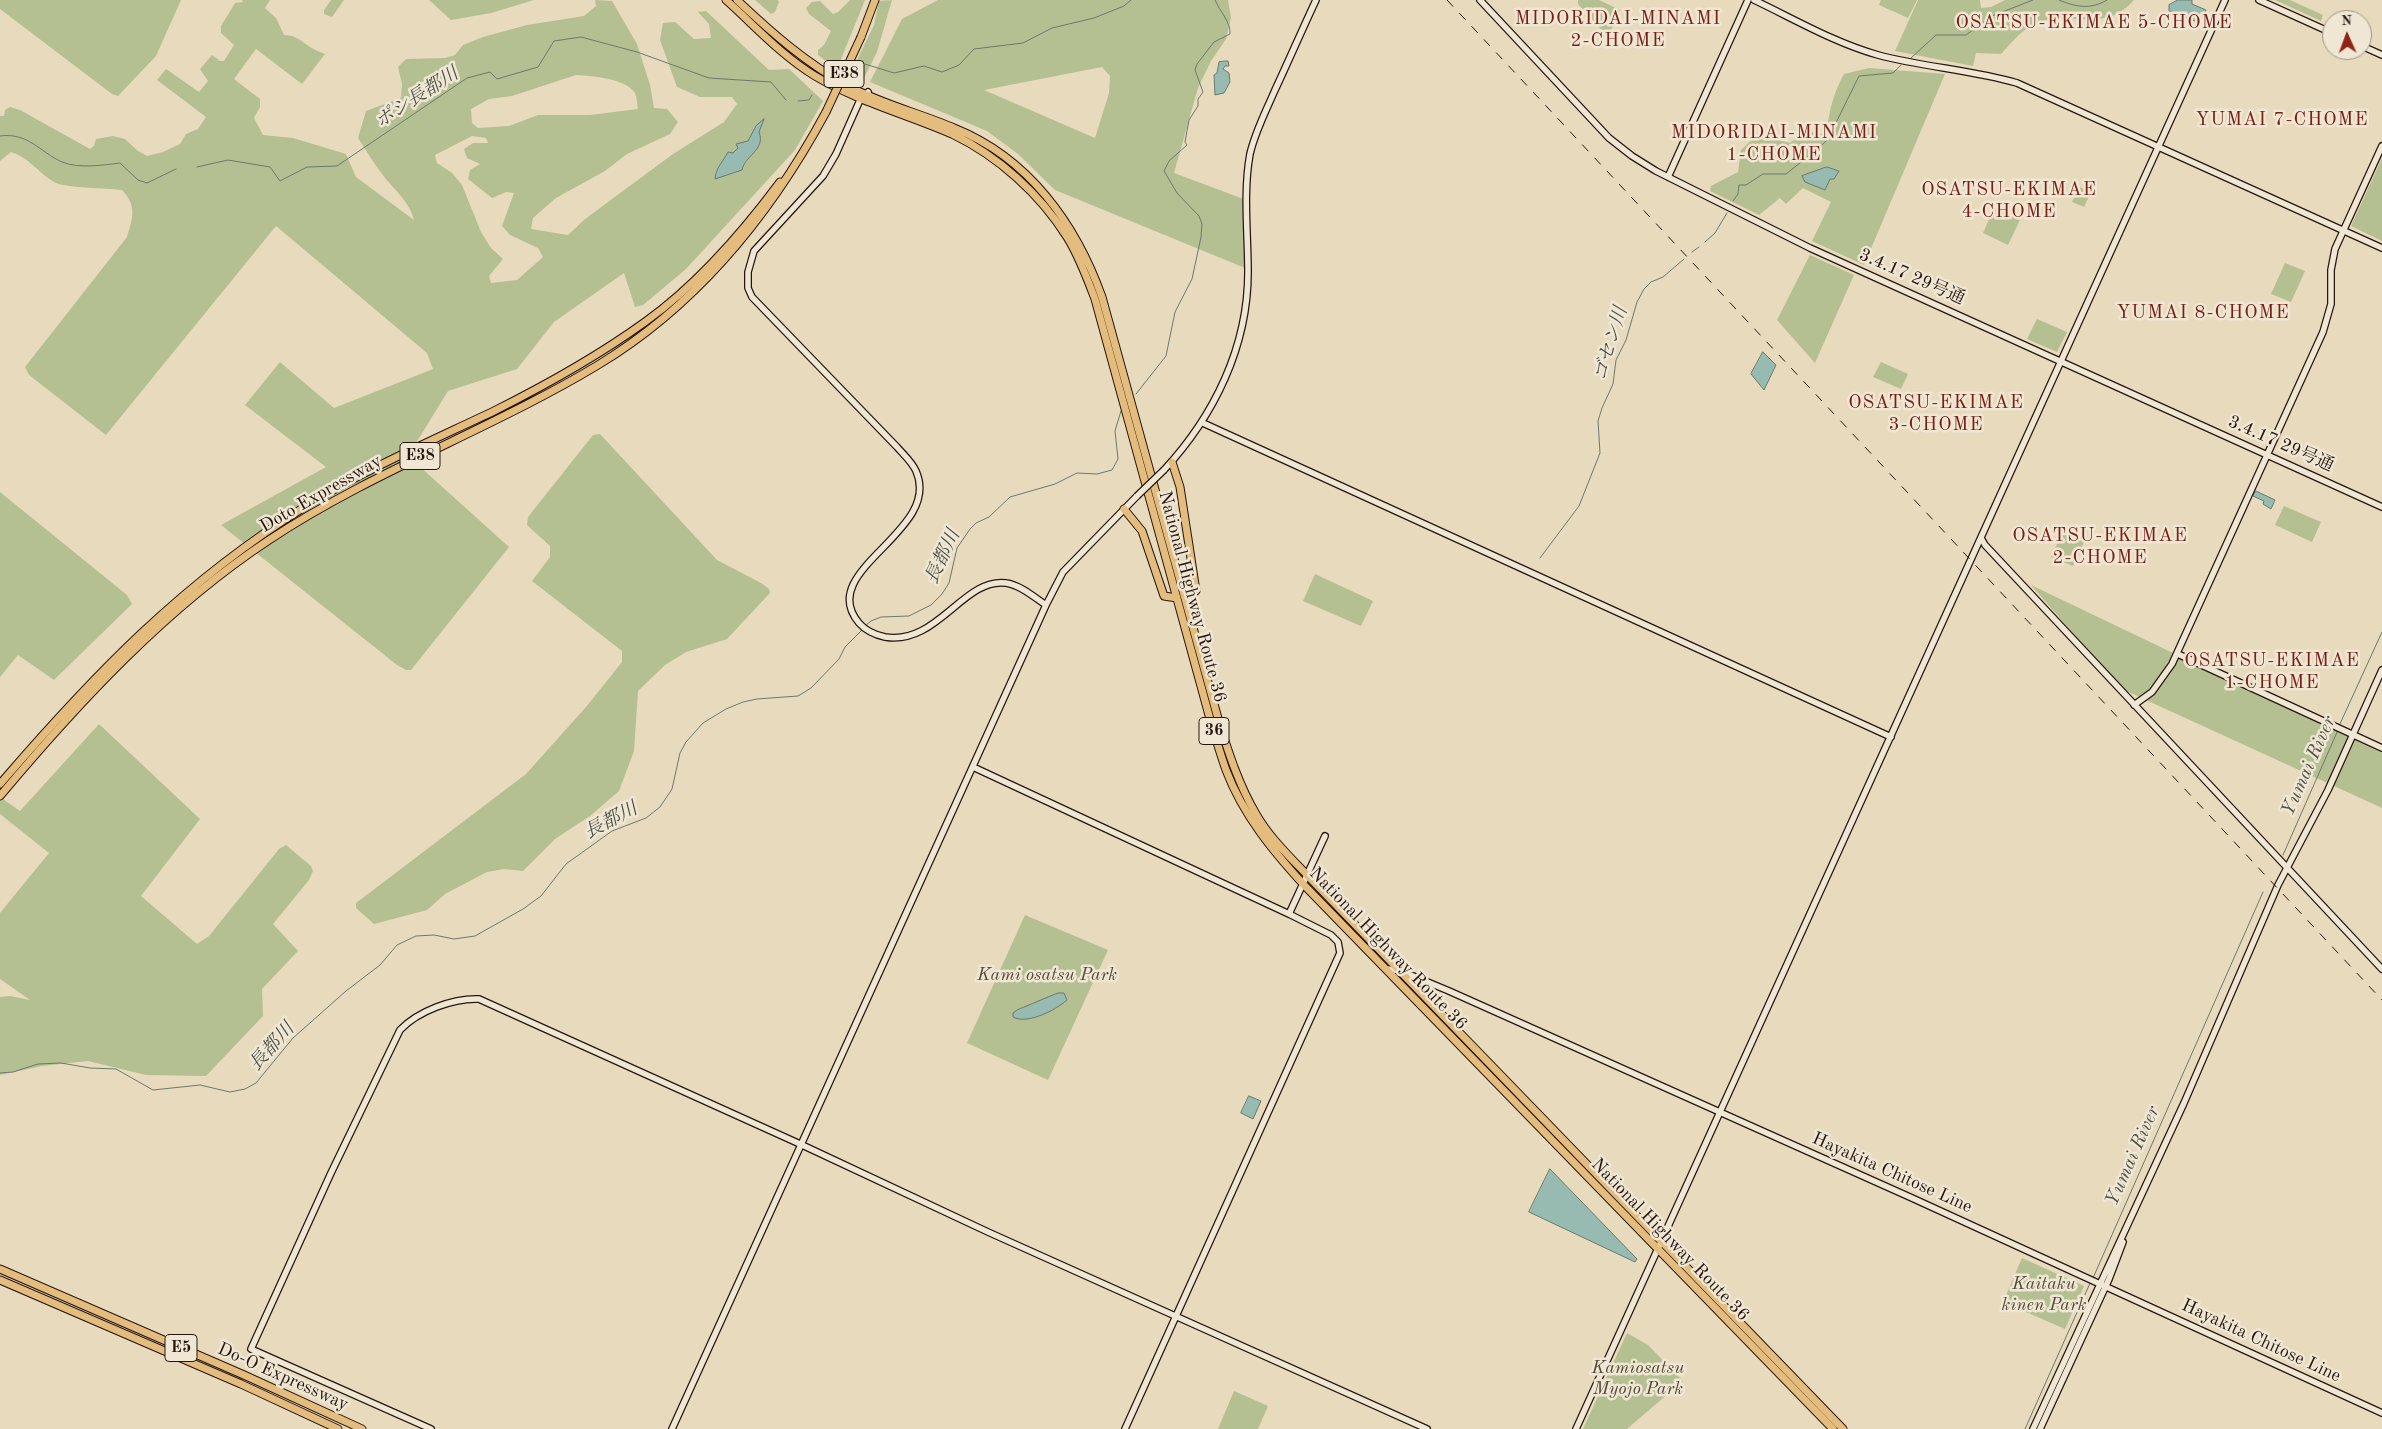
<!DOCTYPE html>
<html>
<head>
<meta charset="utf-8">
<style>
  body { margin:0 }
  #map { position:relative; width:2382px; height:1429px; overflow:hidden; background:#e7dabd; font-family:"Old Standard TT",serif }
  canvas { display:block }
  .north { position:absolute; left:2322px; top:10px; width:50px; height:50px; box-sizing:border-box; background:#efe7d4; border:1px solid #9f9385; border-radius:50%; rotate:358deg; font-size:14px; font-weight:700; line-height:20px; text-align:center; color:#27160f }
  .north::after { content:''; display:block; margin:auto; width:18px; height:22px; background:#8f2418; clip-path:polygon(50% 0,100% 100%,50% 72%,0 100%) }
</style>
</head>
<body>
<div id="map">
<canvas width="2382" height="1429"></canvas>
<div class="north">N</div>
</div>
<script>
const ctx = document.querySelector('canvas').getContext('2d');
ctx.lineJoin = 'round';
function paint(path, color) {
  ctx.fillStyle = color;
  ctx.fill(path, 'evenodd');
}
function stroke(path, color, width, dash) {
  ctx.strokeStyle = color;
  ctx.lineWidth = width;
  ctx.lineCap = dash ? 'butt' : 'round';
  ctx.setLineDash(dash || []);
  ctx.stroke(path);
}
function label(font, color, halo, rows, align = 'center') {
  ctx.font = font + ' "Old Standard TT","Noto Serif JP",serif';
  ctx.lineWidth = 5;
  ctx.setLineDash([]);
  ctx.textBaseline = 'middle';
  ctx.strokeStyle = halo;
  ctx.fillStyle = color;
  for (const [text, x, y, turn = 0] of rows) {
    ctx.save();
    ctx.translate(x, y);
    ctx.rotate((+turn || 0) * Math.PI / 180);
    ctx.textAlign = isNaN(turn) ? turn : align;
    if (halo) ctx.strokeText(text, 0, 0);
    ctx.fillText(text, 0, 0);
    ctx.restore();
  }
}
paint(new Path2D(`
  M0,0H181L156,56L118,96L112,94L0,9Z
  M242,0H270L265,8L276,18L284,35C296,35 301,41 310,47C315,50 320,52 325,54L302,84L256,49L234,79L260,99V107L254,118L263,135L293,138L346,154L356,177L414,220C410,203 396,191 385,178C375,165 367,152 358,138L366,111L401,98L402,84L398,67L406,59L445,58L455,55L463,45L483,37L527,25L584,16L596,6L595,0L612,1L637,44L650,85L654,108L667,109L678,122L670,134L627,154L605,171L556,198L533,218L531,229L568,235L585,219L673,154L724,122L737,104L732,97H700L677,87L660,40L663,23L675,22L694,39L711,38L709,24L698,12L706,11L769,70L789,69L823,101L795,150L686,269L643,305L635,307L624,273L554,322L517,369L448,391L408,456L509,547L411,670H406L397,665L221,525L326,467L245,405L280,362L334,408L433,369L427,353L276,226L106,435L29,375L25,367L127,237C133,217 137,206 122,190C107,188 68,188 56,183C39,174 30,158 11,152L0,161V116H4L5,110L10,107L20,110L90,149L94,146L96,139L113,136L125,139L138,151L147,156L163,152L180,144L186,134L198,129L206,117L157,80L166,69L199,92L208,81L200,69L212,55L220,61H224L234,45L221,33V26L235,3L243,2ZM576,75C592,76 625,78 635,93C637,97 637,104 638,109L590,115H538L509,126L478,128L472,123L471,109L489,99L512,96ZM472,136L486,138L488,143H473L464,149L467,158L480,164L470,170L468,179L492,198L506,192L514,193L502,226L510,235L538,248L543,257L517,280L491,283L489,276L503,259L491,248L481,232L462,185L452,173L437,163L435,155Z
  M331,0H344L332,17L324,14V10Z
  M429,0H534L491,13L451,20Z
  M755,0H778L779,2L775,12L771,14Z
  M850,0H865L837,69L818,55V50L824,45L831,31L809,14L806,8L812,2L820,1L833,14L838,12Z
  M892,0L877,52L862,82L850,74L874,25L879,1Z
  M938,0H1228L1231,18L1226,39L1211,61L1198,88L1174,173L1249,201L1250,270L1055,190L1018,154L987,131L870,82L902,19ZM1102,67L1110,76L1109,93L1095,138L984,90Z
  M1578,0H1599L1620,10L1608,37L1578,4Z
  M1881,0H1917L1908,18L1879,5Z
  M1918,0H1980L1981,8L1991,7L2005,0H2134C2108,30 2080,15 2047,20C2027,23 2014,40 2001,54L1976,53L1973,66L1895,51Z
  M2275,0H2290L2323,15L2321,21Z
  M1869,68L1945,74L1864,265L1812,241L1831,202L1803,188L1786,204L1780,198L1759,215L1710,191L1711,186L1738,172L1741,150L1758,134C1770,135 1778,140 1789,143L1810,131L1819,135L1827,131C1829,110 1834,92 1844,74Z
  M2382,158V241L2351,226Z
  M2079,187L2091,192L2084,207L2072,202Z
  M1994,208L2020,220L2008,245L1983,233Z
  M1810,255L1854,275L1815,363L1777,320Z
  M2285,263L2305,271L2291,302L2271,294Z
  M2037,319L2067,332L2057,352L2027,339Z
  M1881,362L1908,374L1901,389L1873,377Z
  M600,434L717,560L761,583L769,589L770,593L727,639L686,652L665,665L638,691L634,751L619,791L590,816L555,839L523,871L504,869L487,872L445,894L427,910L374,924L356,908V903L526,774L586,707L622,662V651L532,581L550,557V546L527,525L528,517L593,435Z
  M0,492L127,595L132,604L54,680L18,655L0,677Z
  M2284,506L2321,522L2312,542L2275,525Z
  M2062,533L2084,542L2073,566L2051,557Z
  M1315,574L1373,601L1361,626L1303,601Z
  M2031,585L2382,753V808L2122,689Z
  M99,724L200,819L141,896L197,944L209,936L279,849L286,845L311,866L313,871L309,880L273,924L298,951L262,989L263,1016L206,1076L146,1075L88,1061L42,1066L0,1075V997L10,996L30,1000L0,979V913L49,853L0,814V797L20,811Z
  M1025,915L1108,950L1048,1080L967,1043Z
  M2022,1258L2084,1286L2065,1329L2003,1302Z
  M1627,1333L1648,1345L1683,1381L1627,1429H1583Z
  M1234,1391L1268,1406L1258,1429H1218Z`), '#b5c092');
const water = new Path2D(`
  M2178,0H2192V4L2206,10L2200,23L2169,11V5Z
  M1226,61H1228L1229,66H1225L1223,69L1229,73L1230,82L1224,93L1215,95L1214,75L1217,73L1219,62Z
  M764,119L759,132C766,150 745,155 742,170L715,179C716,167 723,162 728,152L733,153L738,148L736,144L748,141L756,126Z
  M1827,167L1839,171L1834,179H1830L1825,190L1805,182L1802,176Z
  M1763,352L1776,365L1764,390L1751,374Z
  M2256,491L2275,500L2271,509L2263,504L2264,501L2253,496Z
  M1058,993H1064L1067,1000C1056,1010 1027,1025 1013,1017V1013L1017,1010Z
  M1249,1096L1261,1101L1253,1119L1241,1113Z
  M1550,1169L1637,1259L1635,1262L1529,1212Z`);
paint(water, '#97bbb0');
stroke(water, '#6a7970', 1);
stroke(new Path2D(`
  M2059,0C2076,7 2090,10 2107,0
  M1911,58L1936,35H1966L1992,16L2033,0
  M831,61L844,66
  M851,67L865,64L894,73L924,66L942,72L959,65L974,49L1023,43L1052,28L1094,18L1124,6L1131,0
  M798,101L809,100L812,95
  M0,136C28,132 40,152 62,162C78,169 104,165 120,163L138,180L147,183L176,169
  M197,167L228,160L270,167L280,181L307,167L337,166L467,78L490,72L497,79L538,67L554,41L581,37L637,52L709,78L771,82L786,100
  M1733,201L1738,194L1739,185H1746L1763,174H1786L1819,148L1828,139L1859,76L1893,73L1901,65
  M1705,242L1715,233L1727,213
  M1692,252L1699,247
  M1136,394L1166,356L1175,312L1192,279L1201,237L1202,224L1199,216L1177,193L1164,171L1169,161L1187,145L1185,142L1189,120L1198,106V99L1203,92L1195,70L1197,64L1214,42L1230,34C1231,22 1220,12 1215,0
  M1540,558L1579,506L1600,453L1598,421L1602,408L1613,384L1616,360L1626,340L1637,302L1644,289L1651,282L1663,277L1684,259
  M865,626L871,621L881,617L909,616L931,605L942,594L949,583L957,548L970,529L976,523L989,517L1010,497L1055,484L1077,473L1097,474L1112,470L1118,459L1115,431L1121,411
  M2339,726L2382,632
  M2283,855L2338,730
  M0,1073L13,1072L38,1064L61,1063L90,1068L116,1069L153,1090L200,1085L230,1092L245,1089L256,1083L293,1038L346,991L380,965L397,945L416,936L434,935L454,939L475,936L523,909L541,896L566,864L612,831L646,818L660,807L672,789L680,753L686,742L703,723L726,709L743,702L757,699L798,696L811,688L839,659L845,647L863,629
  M2093,1278L2263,892
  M2025,1429L2091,1281`), '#6a7970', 1);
const secondary = new Path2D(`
  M1480,0L1609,138L1632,156L1656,171L1810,248L2382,507
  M1754,0C1794,19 1835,43 1878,55C1923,67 1972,70 2017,83L2382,248
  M2259,0L2332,33
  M2362,46L2382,55
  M868,92L860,100L836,154L823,176L754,251L748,272V288L752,297L897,447C904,455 912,462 916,471C943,532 814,570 859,623C866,631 875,635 885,637C937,646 964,577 1006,583C1020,585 1034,597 1046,605
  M1668,177L1748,0
  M1203,423L1891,737
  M1164,470C1214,416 1248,347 1248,272C1248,233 1243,192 1250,154C1255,132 1266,111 1275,90C1289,60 1302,30 1316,0
  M1981,538L1985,545L2382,969
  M2180,655L2382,748
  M2134,705L2152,692L2172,664L2323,332L2331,304V270L2335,249L2382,146
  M973,767L1289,914L1331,935L1338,942L1340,953L1125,1429
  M1289,914L1325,836
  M1387,969L1401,971L1449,991L1912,1198L2382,1413
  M431,1429L251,1349L331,1173L400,1030C418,1011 453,998 479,999L800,1144L988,1232L1427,1429
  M672,1429L1046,605L1063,572L1137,496
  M1576,1429L2225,0
  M2033,1429L2184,1103L2278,885L2328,790L2382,670
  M2040,1429L2109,1279L2123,1242`);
const highway = new Path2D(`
  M726,0C755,26 782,56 815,76C859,102 906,114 952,134C998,156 1040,194 1067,237C1079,256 1087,278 1095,299L1210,719C1215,736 1220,753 1226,770C1243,815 1273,851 1304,885L1833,1429
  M737,0C772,33 806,63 848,86C882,104 919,113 954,128C1029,158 1076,224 1102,297L1219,722C1229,754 1239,785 1256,814C1269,837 1290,857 1308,876L1843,1429
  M861,37L875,0
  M1172,462L1180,487L1196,591L1185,597
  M1124,509L1142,531L1164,596L1177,598
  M0,784C93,676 184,581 306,506C366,469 431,441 494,411C546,385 598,356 645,322C697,285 742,233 780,182
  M0,796C79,702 166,608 269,540C373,471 492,429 598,365C699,304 771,214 826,112
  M0,1269L244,1375L362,1429
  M0,1280L241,1384L338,1429`);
stroke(secondary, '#27160f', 8);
stroke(highway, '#27160f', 9);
stroke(secondary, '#efe7d4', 5.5);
stroke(highway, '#e4bd7e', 7);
stroke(new Path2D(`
  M1447,0L2382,1000`), '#27160f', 1, [9, 9]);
const secondaryBridge = new Path2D(`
  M1137,496L1164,470`);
const highwayBridge = new Path2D(`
  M826,112L861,37`);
stroke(secondaryBridge, '#27160f', 8, []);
stroke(highwayBridge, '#27160f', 9, []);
stroke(secondaryBridge, '#efe7d4', 5.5);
stroke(highwayBridge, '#e4bd7e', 7);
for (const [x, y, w] of [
  [844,74,40],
  [420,456,40],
  [1214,731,30],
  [181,1348,32]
]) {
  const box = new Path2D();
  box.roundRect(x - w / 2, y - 13.5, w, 27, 4);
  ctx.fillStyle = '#efe7d4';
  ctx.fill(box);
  stroke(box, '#27160f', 1);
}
label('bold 16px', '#27160f', null, [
  ["E38",844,74],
  ["E38",420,456],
  ["36",1214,731],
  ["E5",181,1348]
]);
label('18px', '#27160f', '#efe7d4', [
  ["3.4.17 29号通",1912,277,24],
  ["3.4.17 29号通",2281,444,24],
  ["Doto Expressway",321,494,-30],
  ["National Highway Route 36",1192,597,75],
  ["National Highway Route 36",1388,949,46],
  ["Hayakita Chitose Line",1892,1173,24],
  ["National Highway Route 36",1670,1240,46],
  ["Hayakita Chitose Line",2261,1341,25],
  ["Do-O Expressway",283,1377,24]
]);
label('italic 18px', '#524936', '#efe7d4', [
  ["Kami osatsu Park",1047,975],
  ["Kaitaku",2044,1284],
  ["kinen Park",2044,1305],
  ["Kamiosatsu",1638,1368],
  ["Myojo Park",1638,1389]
]);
ctx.letterSpacing = '1px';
label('19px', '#7a1f14', '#efe7d4', [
  ["MIDORIDAI-MINAMI",1618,19],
  ["2-CHOME",1618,41],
  ["OSATSU-EKIMAE 5-CHOME",2094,23],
  ["YUMAI 7-CHOME",2282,120],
  ["MIDORIDAI-MINAMI",1774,133],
  ["1-CHOME",1774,155],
  ["OSATSU-EKIMAE",2009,190],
  ["4-CHOME",2009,212],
  ["YUMAI 8-CHOME",2203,313],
  ["OSATSU-EKIMAE",1936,403],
  ["3-CHOME",1936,425],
  ["OSATSU-EKIMAE",2100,536],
  ["2-CHOME",2100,558],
  ["OSATSU-EKIMAE",2272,661],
  ["1-CHOME",2272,683]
]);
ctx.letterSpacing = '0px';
label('italic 19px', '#4e5047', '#efe7d4', [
  ["ポシ長都川",417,98,-33],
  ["ゴセン川",1611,344,-73],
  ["長都川",943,557,-65],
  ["Yumai River",2309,766,-66],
  ["長都川",611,821,-28],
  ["長都川",272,1047,-48],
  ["Yumai River",2133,1156,-66]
]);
</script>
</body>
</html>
